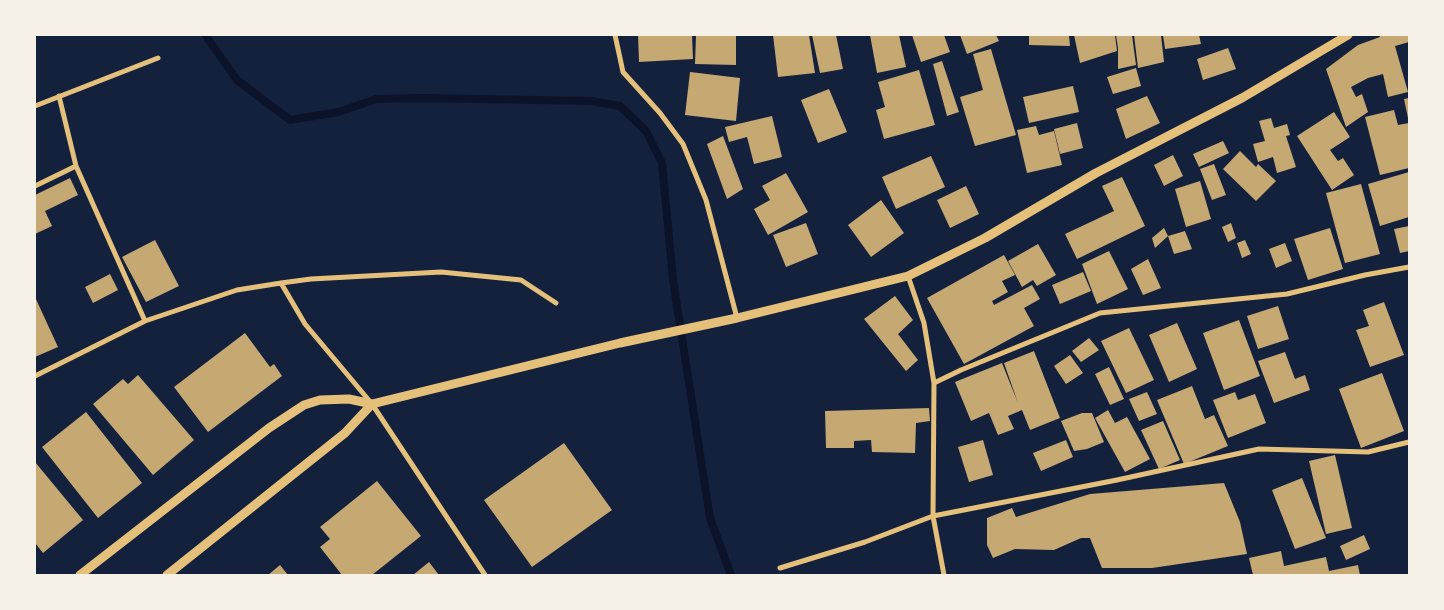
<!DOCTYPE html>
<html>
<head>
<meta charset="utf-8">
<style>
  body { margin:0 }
  #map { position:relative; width:1444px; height:610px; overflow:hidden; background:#14213d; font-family:"Exo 2",sans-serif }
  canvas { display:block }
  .frame { position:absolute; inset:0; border:36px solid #f6f1e7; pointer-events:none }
</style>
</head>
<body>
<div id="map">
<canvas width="1444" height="610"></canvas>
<div class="frame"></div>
</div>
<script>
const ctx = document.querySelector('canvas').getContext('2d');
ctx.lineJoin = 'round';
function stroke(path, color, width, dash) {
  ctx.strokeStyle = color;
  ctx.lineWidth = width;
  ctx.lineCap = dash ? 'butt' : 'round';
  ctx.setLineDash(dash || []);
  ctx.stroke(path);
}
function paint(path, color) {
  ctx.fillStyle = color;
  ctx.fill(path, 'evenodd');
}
stroke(new Path2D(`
  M206,35L208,39L237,80L290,120L339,112L376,99L424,98L592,101L620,106L646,131L662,163L673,280L710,518L731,575`), '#0b132b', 8);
paint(new Path2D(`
  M638,35H692L693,59L639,62Z
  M696,35H736V65L695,64Z
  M773,35H809L815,73L778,77Z
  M812,35H836L843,69L820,73Z
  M870,35H899L906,67L877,73Z
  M912,35H944L950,52L921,62Z
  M960,35H996L999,41L967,54Z
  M1029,35H1069L1070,46L1029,45Z
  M1074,35H1115L1117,51L1080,63Z
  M1116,35H1132L1136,65L1118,69V48Z
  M1134,35H1161L1164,62L1138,68Z
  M1163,35H1199L1201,44L1165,49Z
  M1379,35H1409V42L1395,46L1408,92L1388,97L1383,74L1368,78L1351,87L1356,97L1362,94L1368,112L1346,127L1326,69L1358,45L1380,37Z
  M1228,48L1236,69L1203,80L1197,59Z
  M991,49L1016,135L975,146L960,97L983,90L973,54Z
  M942,61L959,112L947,116L933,64Z
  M1136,68L1141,86L1113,94L1107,77Z
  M919,70L935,125L884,139L876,110L885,107L878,82Z
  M690,72L740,78L736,121L685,115Z
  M1073,86L1079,112L1029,123L1023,97Z
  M829,89L847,132L818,143L801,100Z
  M1147,96L1160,123L1126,139L1116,109Z
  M1409,98V118H1408L1404,99Z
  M1394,110L1398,125L1409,123V168L1380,175L1365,117Z
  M1334,112L1350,137L1330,150L1338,161L1343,158L1354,175L1332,190L1297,136Z
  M772,116L782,157L754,164L747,137L729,142L725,127Z
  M1271,118L1274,128L1287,124L1290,135L1286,136L1296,167L1277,173L1273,157L1258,162L1253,144L1265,141L1259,121Z
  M1077,123L1083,148L1060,154L1054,129Z
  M1036,126L1039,135L1054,131L1062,165L1027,173L1017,130Z
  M723,136L743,189L727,199L707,144Z
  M1223,141L1229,153L1199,167L1193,154Z
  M1240,151L1256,167L1258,164L1276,181L1256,201L1223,169Z
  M1173,155L1183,176L1164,186L1154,165Z
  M931,156L945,187L896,209L882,177Z
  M1214,164L1226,195L1212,200L1200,169Z
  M1409,172V217L1380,226L1368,184Z
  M786,173L808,212L768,235L754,209L770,200L762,186Z
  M1122,177L1145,226L1077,259L1065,234L1114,211L1102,186Z
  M70,178L78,195L45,211L52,226L35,234V195Z
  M1200,181L1211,219L1186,227L1175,189Z
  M1361,184L1380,254L1345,263L1326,193Z
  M966,186L979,214L950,228L937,200Z
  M881,200L904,233L871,257L848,225Z
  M806,223L818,254L786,267L773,235Z
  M1231,223L1236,238L1228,242L1222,227Z
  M1409,226V251L1400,253L1394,229Z
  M1164,228L1168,236L1155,248L1152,238Z
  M1330,228L1343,269L1308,280L1294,239Z
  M1185,231L1192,249L1174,254L1168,236Z
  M155,240L179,286L146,302L122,257Z
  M1245,240L1251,254L1242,258L1237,243Z
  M1285,243L1292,261L1276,268L1269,249Z
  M1038,244L1056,275L1037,286L1033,280L1022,287L1008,261Z
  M1109,251L1128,289L1097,304L1082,264Z
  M1004,255L1015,275L1002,281L1008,292L992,301L994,305L1032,285L1040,299L1024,308L1034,326L964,364L927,298Z
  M1148,259L1161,288L1143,295L1131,269Z
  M1083,272L1091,291L1060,304L1052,285Z
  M110,274L118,290L93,303L85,287Z
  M895,296L913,320L898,334L918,360L906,371L864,319Z
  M35,297L58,347L35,357Z
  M1384,302L1404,355L1370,367L1356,330L1369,326L1363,310Z
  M1278,306L1289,339L1258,349L1247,316Z
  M1239,320L1260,376L1224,390L1203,333Z
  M1177,323L1197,369L1169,382L1149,335Z
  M1129,328L1154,380L1126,393L1101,341Z
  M245,333L270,367L274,364L282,376L208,432L174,387Z
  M1089,338L1099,350L1081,362L1072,351Z
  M1034,351L1060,418L1030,430L1022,410L1008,416L1014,429L998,435L989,413L971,421L955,382L1002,363L1018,403L1004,363Z
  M1285,352L1295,379L1305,375L1310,390L1274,403L1258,361Z
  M1070,355L1083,373L1066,384L1054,366Z
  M1109,367L1124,399L1110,405L1095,374Z
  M1382,373L1404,431L1361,448L1339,389Z
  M138,375L194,440L153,475L93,404L123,379L128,384Z
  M1192,386L1205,419L1214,415L1228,446L1184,464L1157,400Z
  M1147,392L1157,414L1139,421L1129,399Z
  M1235,392L1238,400L1255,394L1266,423L1228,438L1213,400Z
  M929,408L930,421L916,423L915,453L872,452L871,440L854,441V448H826L825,411Z
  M1108,410L1115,423L1127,417L1150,459L1125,472L1095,418Z
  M86,412L142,483L98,518L42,447Z
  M1082,413H1092L1104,442L1087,449L1074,451L1061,421Z
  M1163,421L1180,460L1159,469L1141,430Z
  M983,440L993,475L969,482L958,447Z
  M1066,440L1073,457L1041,471L1033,453Z
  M564,443L612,510L532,567L484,500Z
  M1335,455L1352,528L1326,534L1309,461Z
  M35,462L83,520L43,553L35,543Z
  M1302,478L1326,538L1295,549L1272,490Z
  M377,481L421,536L372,575H342L320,547L330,539L320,527Z
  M1224,483L1240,522L1247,554L1152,568H1102L1090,538H1081L1054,550L1015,549L993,558L987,545V518L1012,508L1016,517L1090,494Z
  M1364,535L1370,549L1346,560L1340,546Z
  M1281,551L1284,566L1326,557L1329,571L1358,565L1360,575H1253L1249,558Z
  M429,562L439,575H413Z
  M280,565L288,575H268Z`), '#c6a872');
stroke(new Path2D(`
  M615,35L623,72L660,113L683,144L706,200L737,318
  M59,96L76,166L145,321
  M35,106L158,58
  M35,186L76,166
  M908,276L924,323L934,383L933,516L944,575
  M281,283L305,324L372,404L485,575
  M35,376L145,321L237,290L281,283L311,279L441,272L521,280L556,303
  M934,383L961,370L1100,313L1287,294L1365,275L1409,267
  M780,568L865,542L933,516L1117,480L1259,449L1368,452L1409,442`), '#e5c07b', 5);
stroke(new Path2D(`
  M80,575L269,428L304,405L320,400L349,399L372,404L620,343L737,318L908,276L985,238L1096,173L1242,98L1348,35
  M167,575L345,433L372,404`), '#e5c07b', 9);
</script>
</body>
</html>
